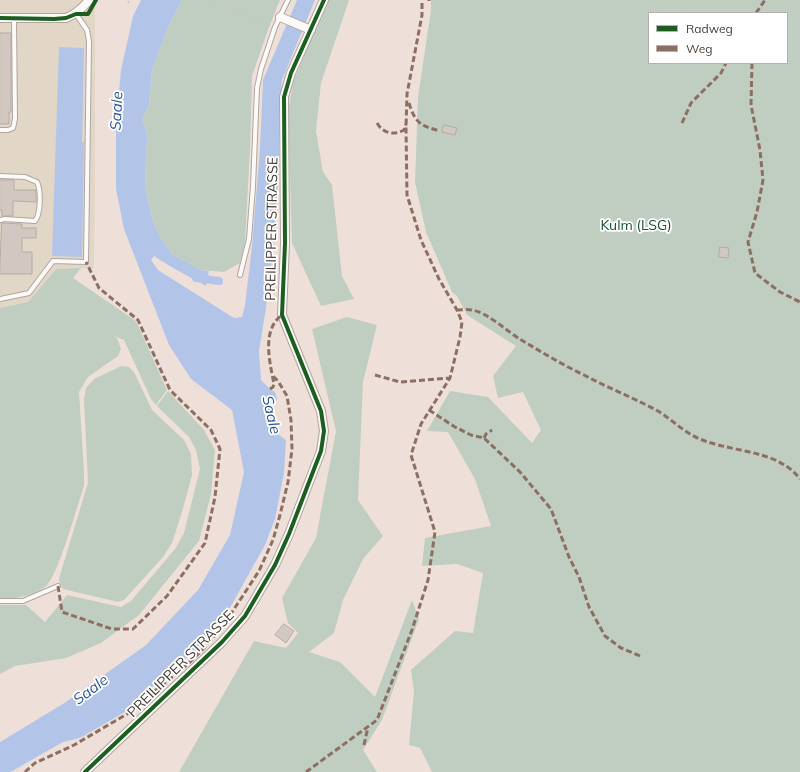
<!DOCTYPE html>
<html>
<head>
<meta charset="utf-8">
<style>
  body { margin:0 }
  #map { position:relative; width:800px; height:772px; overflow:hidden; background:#eee0d8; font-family:Mulish,sans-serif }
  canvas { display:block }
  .legend { position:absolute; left:648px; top:12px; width:140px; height:52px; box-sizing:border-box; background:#fff; border:1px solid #b5b1ae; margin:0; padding:5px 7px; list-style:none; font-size:12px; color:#453b34 }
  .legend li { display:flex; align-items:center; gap:8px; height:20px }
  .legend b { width:20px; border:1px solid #b5b1ae }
</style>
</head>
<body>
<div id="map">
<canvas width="800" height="772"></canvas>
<ul class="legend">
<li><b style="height:5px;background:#1b5e20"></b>Radweg</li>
<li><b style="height:5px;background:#8d6e63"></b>Weg</li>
</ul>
</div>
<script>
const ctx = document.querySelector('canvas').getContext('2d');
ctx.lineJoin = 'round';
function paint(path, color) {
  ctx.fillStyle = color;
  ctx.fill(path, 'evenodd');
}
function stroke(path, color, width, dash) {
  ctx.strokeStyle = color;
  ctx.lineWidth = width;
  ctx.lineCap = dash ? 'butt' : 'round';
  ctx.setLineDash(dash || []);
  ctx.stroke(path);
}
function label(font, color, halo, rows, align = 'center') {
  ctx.font = font + ' Mulish,sans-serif';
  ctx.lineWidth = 3.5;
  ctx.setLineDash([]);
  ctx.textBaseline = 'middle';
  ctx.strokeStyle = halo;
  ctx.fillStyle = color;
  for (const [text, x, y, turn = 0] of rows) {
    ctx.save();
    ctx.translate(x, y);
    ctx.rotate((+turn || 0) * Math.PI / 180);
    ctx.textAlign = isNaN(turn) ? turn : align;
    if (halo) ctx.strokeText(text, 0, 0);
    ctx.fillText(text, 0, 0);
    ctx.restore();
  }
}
paint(new Path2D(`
  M0,0H95V184L94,268L56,269L28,302L0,308Z`), '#e2d6c7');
paint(new Path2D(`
  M182,0H280L268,30L252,76L250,148L245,242L240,263L224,272L201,270L172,254L159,235L154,224L145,187L147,135L142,118L149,106L152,71L168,27Z
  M329,0H349L321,83L316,131L323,172L332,185L342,276L354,299L321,306L292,243L288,112L293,83L314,31Z
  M431,0H800V772H432L420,748L409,745L414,691L411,670L455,631L473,633L483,573L457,564L422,566L425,538L491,526L475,479L448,432L427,431L450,391L488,397L532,443L541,430L523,392L498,398L493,376L516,346L467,315L457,296L452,292L426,232L415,182L418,97L431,10ZM649,13H787V63H649Z
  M81,268L73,278L136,321L167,390L156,405L151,399L124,340L112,335L117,338L121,349L118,356L88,377L79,392L84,471V486C78,503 58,577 46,586C33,596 16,599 0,599V308L28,302L56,269Z
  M347,317L377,325L363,382L358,500L383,536L363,559L343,600L334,633L309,652L340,662L375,697L412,600L419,619L382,720L363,750L377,772H179L254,641L286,648L298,633L288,623L282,598L316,538L336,431L312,329Z
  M121,366L129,367L134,372L152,410L184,440L191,454L192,475L182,512L172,543L163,557L124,600L118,602L63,589L59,581L60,575L88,483L84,399L86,388L94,379Z
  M168,391L204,430L215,450L211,494L199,541L139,615L101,643L66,658L15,666L0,674V605H26L45,622L67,595L121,607L131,601L175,549L184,533L200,469L196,450L189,437L157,406Z`), '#bfcec0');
paint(new Path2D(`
  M141,0H182L168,27L152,71L149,106L142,118L147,135L145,187L154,224L159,235L172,254L201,270L209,271L206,286L173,268L154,256L151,260L158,270L234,318L242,317L245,305L252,246L260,148L263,80L297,0H315L282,80L279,112V167L274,241L266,308L259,351L261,380L270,389L275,392L277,399L272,409L278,434L286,440L284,473L275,519L265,545L231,606L208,639L154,685L130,709L80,738L63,742L14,770L10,772H0V742L66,702L146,645L198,590L230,535L244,472L232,410L191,379L169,345L124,229L116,189V125L121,70L133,16Z
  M59,47L84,48L82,142H84L82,257L52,256Z`), '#b2c5e8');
stroke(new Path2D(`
  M196,278L219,281`), '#b2c5e8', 8);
const building = new Path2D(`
  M0,33H11V112H9V124H0Z
  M444,125L457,128L455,135L442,132Z
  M0,180H14V190H36V202L13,201V216H2V210H0Z
  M2,223L22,224V228H36V238H22V252H32V274H0Z
  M720,247L729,248L728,258L719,257Z
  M284,624L294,631L286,643L275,635Z`);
paint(building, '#d3c8c1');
stroke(building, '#b6aca5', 1);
const service = new Path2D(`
  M0,130H8L13,128L15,119L14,19
  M0,176L25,177L37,182C41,190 41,214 35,221L5,219L0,220
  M240,275L249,239L253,186L257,88L261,69L275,27L288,0
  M0,299L29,293L53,261L86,262L89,41L87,30L76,14
  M0,601H23L58,586`);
const minor = new Path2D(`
  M280,17L311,30
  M0,18H66C76,14 82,9 89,0
  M85,772L222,642L245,616L275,565L289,534L321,451L324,431L321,411L282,315L285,243L284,97L291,73L324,0`);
stroke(service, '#b0a59f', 6);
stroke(minor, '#b0a59f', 10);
stroke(new Path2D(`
  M210,0L270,25
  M128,3L129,0`), '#cac5c3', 1.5, [2, 2]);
stroke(service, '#fcfaf9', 4);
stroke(minor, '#fcfaf9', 8);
stroke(new Path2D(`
  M429,0V1
  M756,13L765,0
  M752,63L751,105L760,150L763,180L757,212L748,242L755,273L780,292L800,302
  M409,103C415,123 421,126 440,131
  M377,123C383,133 393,136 404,130L406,124
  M682,123L691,103L721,73L726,63
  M457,310C461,310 467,309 472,310C489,313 507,332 523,341C543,353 563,365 584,375C608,388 634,398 658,411C669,418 679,427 690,434C723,454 775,446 800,479
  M375,375L400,382L450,378
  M270,389L273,387L274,384C270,363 261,330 282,315
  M429,410L455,427L471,435L484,438L520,472L551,509L569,557L579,577L589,607L605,636L621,648L640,656
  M484,438L486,434L492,430
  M58,586L62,612L112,629H133L167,596L205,543L215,497L220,449L211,430L170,390L138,320L99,288L86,262
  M364,745L368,727
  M25,772L35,763L74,745L134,710L156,690L188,664L204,648L223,626L259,571L273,540L280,515L288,482L292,449L291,420L287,396L278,381L272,375
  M306,772L377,720L412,630L428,580L435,532L411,455L421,424L450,378L460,337L462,322L457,310L439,279L421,240L407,195L406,128L407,94L422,15V0`), '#8d6e63', 3, [6, 3]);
stroke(new Path2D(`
  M0,18L54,19L66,18L76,14H88L96,0
  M85,772L222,642L245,616L275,565L289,534L321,451L324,431L321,411L282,315L285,243L284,97L291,73L324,0`), '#1b5e20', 4);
label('14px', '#164e38', '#fff', [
  ["Kulm (LSG)",636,226]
]);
label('14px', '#453b34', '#fff', [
  ["PREILIPPER STRASSE",272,229,-89],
  ["PREILIPPER STRASSE",181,664,-45]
]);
label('italic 15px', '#2d5596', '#fff', [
  ["Saale",117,111,-87],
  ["Saale",271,415,77],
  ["Saale",91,690,-37]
]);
</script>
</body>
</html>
